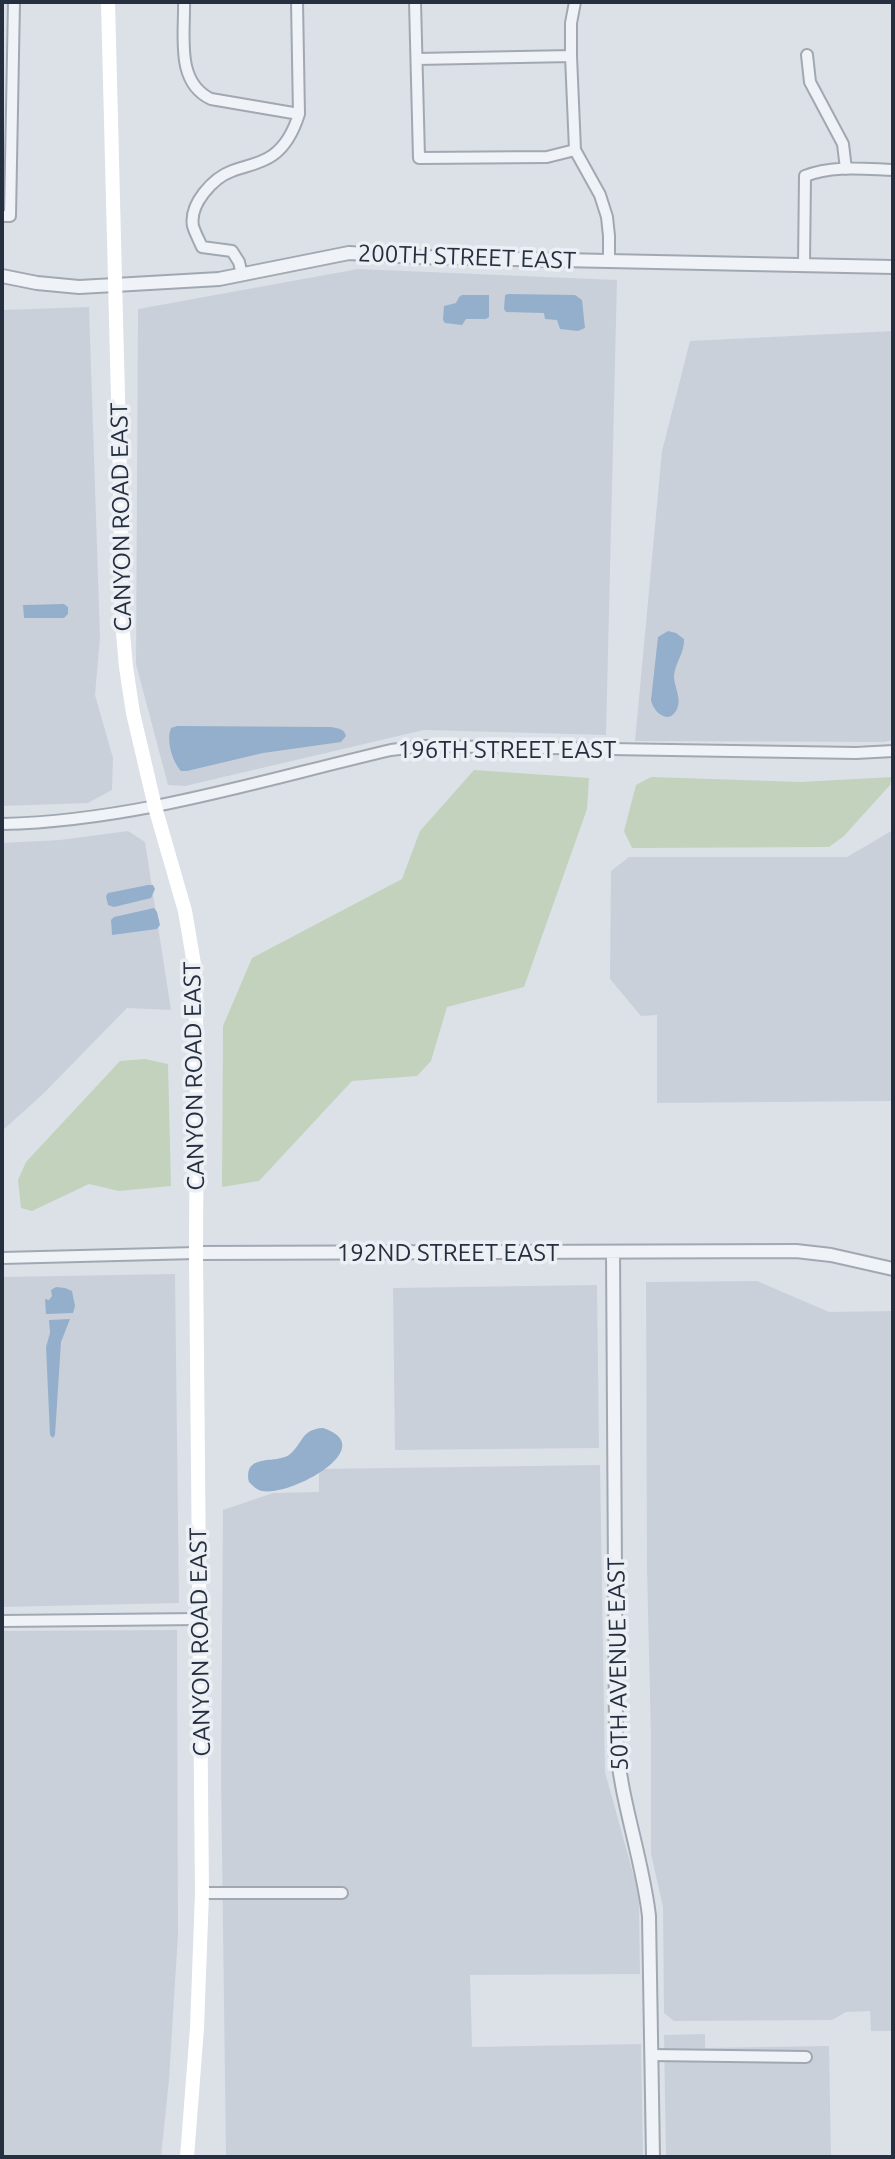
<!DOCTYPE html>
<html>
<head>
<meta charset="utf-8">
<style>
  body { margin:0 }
  #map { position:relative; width:895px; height:2159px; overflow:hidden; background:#dce1e8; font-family:Ubuntu,sans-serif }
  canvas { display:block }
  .frame { position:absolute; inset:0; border:4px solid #252f3f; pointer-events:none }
</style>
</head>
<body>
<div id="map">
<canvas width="895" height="2159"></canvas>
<div class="frame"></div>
</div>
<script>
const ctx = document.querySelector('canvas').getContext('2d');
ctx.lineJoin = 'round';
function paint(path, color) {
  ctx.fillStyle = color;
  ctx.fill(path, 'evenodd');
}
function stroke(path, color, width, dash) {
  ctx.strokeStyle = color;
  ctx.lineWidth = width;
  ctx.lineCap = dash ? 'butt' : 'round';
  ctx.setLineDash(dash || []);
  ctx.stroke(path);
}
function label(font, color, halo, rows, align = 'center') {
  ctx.font = font + ' Ubuntu,sans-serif';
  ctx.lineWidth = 7;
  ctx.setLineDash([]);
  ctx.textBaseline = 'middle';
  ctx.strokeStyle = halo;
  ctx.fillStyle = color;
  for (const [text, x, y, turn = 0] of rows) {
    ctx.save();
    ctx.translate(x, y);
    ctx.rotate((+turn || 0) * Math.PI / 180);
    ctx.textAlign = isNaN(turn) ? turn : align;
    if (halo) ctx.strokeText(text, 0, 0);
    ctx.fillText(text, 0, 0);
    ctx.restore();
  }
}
paint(new Path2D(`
  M358,269L617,280L606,735L424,730L185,786L168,785L136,664L138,309Z
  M89,307L100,637L95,695L113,758L112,790L88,803L2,806V310Z
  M893,331V740L884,742L635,741L662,451L690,341Z
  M893,830V1101L657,1103V1015L641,1016L610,979L611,871L629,857H847Z
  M128,831L145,842L171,1010L127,1008L43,1094L2,1131V843L60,840Z
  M175,1274L179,1603L2,1607V1277Z
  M757,1281L829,1312L893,1311V2031H871L870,2011L846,2012L832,2020L674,2021L664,2013L663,1907L651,1854V1736L647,1570L646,1282Z
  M597,1285L599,1448L395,1450L393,1288Z
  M600,1465L605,1772L636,1884L639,1902L640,1974L470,1975L472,2047L641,2044L643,2157H226L221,1773L223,1510L273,1493L319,1492V1469Z
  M177,1630L178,1934L169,2080L161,2157H2V1631Z
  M705,2034V2048L829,2046L831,2157H666L664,2035Z`), '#cad0da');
paint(new Path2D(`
  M474,770L589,778L587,809L524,987L447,1007L431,1061L417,1076L352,1081L259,1181L222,1187L223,1026L252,958L402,879L420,831Z
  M651,777L801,782L892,777L890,785L844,836L829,847L632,848L624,831L636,785Z
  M145,1059L168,1064L171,1186L119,1191L89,1184L32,1211L21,1208L18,1180L26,1162L120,1061Z`), '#c2d2bd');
paint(new Path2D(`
  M508,294L575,295L582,300L585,328L578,331L560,329L557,320L545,319L544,313L506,312L504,309L505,295Z
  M462,295H489V317L486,319H466L462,325L445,323L443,320L444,306L456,303L459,297Z
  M64,604L68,607V614L64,618H24L23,605Z
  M668,631L676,633L684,639C685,652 675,663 674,676C674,687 682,698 677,709C669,726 653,712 651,700L658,637Z
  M177,726L330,727C337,728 344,728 346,736L341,742L263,753L187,771H181C172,761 166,740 171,728Z
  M148,885H153L155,889L151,898L114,907L108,905L106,896L108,893Z
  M154,908L157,912L160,925L157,929L112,935L111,920L114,917Z
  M56,1287L65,1288L72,1291L75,1306L73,1313L46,1314L45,1299L49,1300L52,1296L51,1290Z
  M70,1319L61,1342L55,1435L53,1438L50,1435L46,1347L50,1333L49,1320Z
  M323,1428C382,1447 290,1497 262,1491C257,1490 253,1486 249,1482C243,1453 275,1464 289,1455C303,1444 301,1429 323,1428Z`), '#94afcb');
const minor = new Path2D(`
  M184,2C185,35 175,82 211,99L299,114
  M415,2L419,158L547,157L575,150
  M575,2L571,23V56L575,150L600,195L607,217L609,236V261
  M807,55L810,82L843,144L846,169
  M417,59L571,56
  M2,216H10L14,2
  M804,265L805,176C833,165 864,169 893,170
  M242,275L239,262L232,251L202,247C199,240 195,233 193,226C189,204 213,178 232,171C245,166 261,164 273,155C287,145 294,130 299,114L297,2
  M2,824C135,821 262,780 391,750L425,746L856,753L893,751
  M2,1258L196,1253
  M2,1621L200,1619
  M202,1893H342
  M651,2055L806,2057`);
const tertiary = new Path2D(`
  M2,276L37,283L79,287L115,285L219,279L349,253L419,257L893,267
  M613,1252L616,1736C619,1798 642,1855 649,1916L653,2157
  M196,1253L796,1251L831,1255L893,1269`);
stroke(minor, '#a1a8b2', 14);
stroke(tertiary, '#a1a8b2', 16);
stroke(minor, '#eff2f6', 10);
stroke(tertiary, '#eff2f6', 12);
stroke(new Path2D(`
  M108,2L120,477L122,621L126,667L133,713L155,807L185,911L195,970L197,1070L196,1253L202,1893L197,2028L187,2157`), '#fff', 14);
label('24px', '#252f3f', '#ecf0f5', [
  ["200TH STREET EAST",467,257,2],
  ["CANYON ROAD EAST",121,517,-91],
  ["196TH STREET EAST",507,750],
  ["CANYON ROAD EAST",194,1076,-91],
  ["192ND STREET EAST",448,1253],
  ["CANYON ROAD EAST",200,1642,-91],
  ["50TH AVENUE EAST",618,1664,-91]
]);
</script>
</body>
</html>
